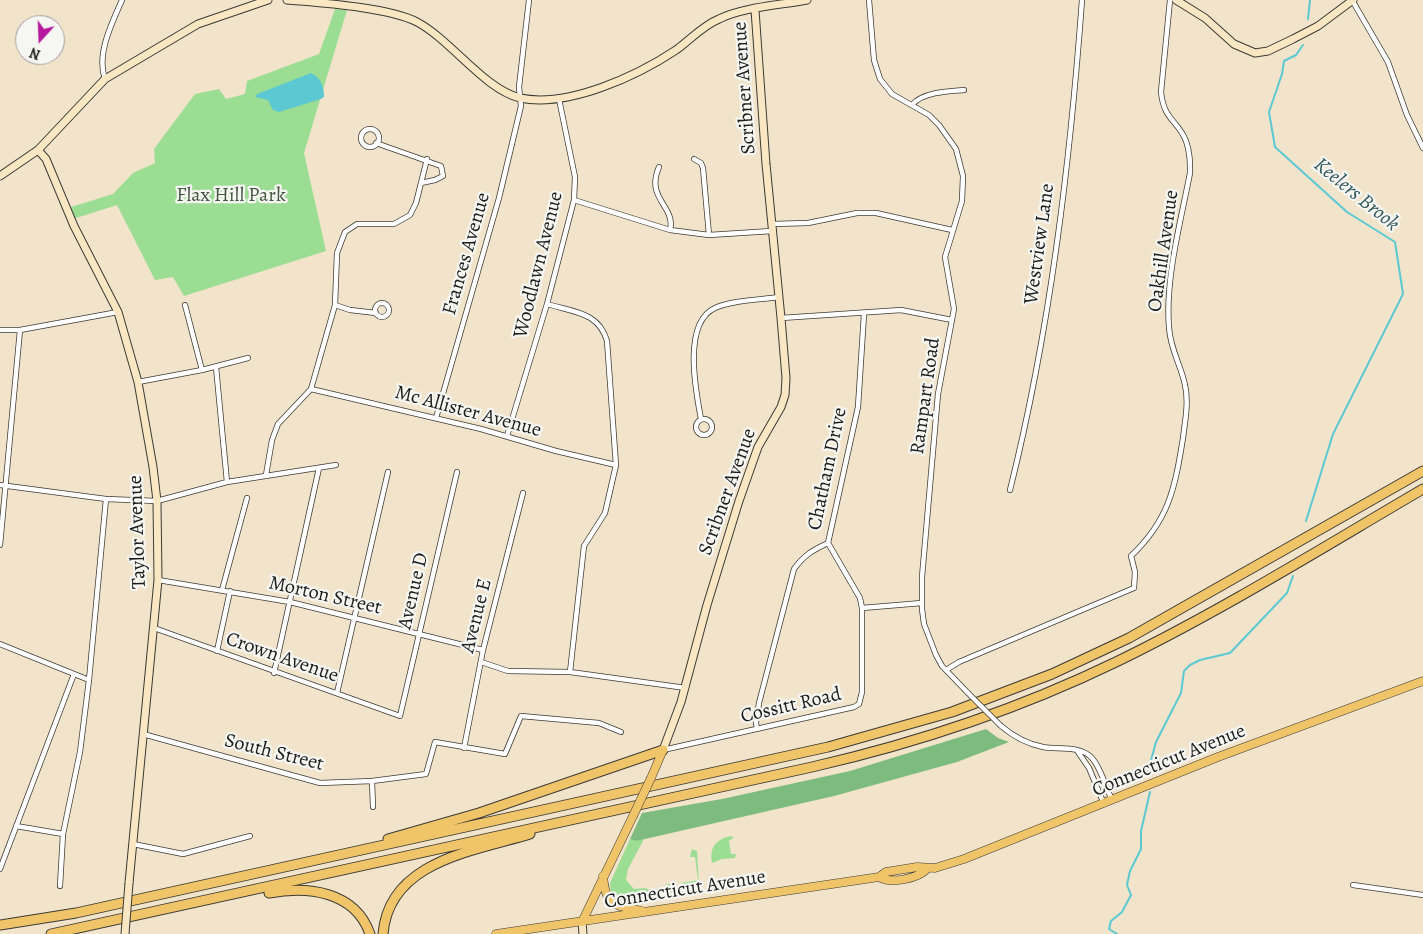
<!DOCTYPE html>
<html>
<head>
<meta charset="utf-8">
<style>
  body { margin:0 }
  #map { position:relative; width:1423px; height:934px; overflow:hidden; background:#f1e4ca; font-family:Alegreya,serif }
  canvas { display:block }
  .north { position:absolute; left:15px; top:15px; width:50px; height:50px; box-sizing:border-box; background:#f6f6f2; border:1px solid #9f9f9c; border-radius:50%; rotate:200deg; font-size:14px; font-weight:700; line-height:20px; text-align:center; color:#1c1c1c }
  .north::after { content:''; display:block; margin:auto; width:18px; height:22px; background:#b5179e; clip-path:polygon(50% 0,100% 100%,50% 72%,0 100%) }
</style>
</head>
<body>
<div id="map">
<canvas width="1423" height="934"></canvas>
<div class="north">N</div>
</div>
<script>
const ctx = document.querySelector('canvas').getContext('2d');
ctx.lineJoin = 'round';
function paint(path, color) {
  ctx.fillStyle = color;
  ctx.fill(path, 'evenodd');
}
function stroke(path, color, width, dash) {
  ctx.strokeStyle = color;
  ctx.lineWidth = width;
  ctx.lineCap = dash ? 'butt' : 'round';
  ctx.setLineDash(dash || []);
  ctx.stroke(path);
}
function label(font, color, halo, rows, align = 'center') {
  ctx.font = font + ' Alegreya,serif';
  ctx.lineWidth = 4.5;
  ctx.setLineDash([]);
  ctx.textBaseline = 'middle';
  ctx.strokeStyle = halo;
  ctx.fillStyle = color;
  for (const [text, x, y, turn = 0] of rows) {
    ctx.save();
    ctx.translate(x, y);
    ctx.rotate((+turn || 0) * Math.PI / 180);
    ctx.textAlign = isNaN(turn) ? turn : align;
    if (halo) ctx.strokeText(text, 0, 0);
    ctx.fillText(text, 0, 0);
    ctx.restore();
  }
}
paint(new Path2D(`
  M335,9L347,10L304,153L326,251L184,296L173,277L155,280L117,205L73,219L68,208L113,194L133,173L155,163L154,149L195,94L219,89L226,99L245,94L247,81L319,54Z
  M732,836L733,839L729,840L731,854H736L735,858L722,859L712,863C709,847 717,838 732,836Z
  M630,839L636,841L643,839V841L628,869L626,880L634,889L645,888L651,891L646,897L620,900L611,894L610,883Z
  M692,849L697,851L699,886L696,890L670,894L665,888L666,884H672L674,889L683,888L682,883L698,880L695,857H690Z`), '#9cdd94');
paint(new Path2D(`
  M986,729L998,738L1009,742L957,762L834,796L636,841L630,839L642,813L722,799L850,771Z`), '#7dbc7e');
paint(new Path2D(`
  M311,73C321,78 324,86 324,97L321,99L279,112L273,110L268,100L255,97L257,94Z`), '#5cc9d2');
stroke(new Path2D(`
  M1308,19L1310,0
  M1303,45L1296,55L1284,61L1282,74L1269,112L1275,147L1347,212L1395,242L1403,294L1333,434L1306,521
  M1148,771L1156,742L1181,693L1184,671L1190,665L1200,660L1230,653L1287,593L1293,576
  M1117,934L1109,929L1111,921L1122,912L1131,895L1127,885L1130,871L1141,849V831L1150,792`), '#5cc9d2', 2);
const street = new Path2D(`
  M869,0L874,60L880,79L892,94L929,115L939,125L956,149L963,176L962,201L945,257L954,309L938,394L922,577V609L924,624L936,655L942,666L968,693
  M1352,0L1388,62L1407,115L1423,148
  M105,79C96,54 112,23 122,0
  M912,105C922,92 949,91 964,90
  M361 138a9 9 0 1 1 18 0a9 9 0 1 1-18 0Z
  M376,143L441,166L443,176L435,180L421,183
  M694,159L701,163L703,168L709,235
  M659,167C645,199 676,206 670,230
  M574,200L670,230L709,235L772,231
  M772,224L808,223L857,213H876L952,230
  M375 310a7 7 0 1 1 14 0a7 7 0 1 1-14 0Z
  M547,304C573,312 599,312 607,341L616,465L605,513L584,546L570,672
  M185,305L202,370
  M335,305L350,310L376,313
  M781,318L901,310L952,320
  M0,330H20L118,312
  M216,367L227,482
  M138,382L202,370L248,358
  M311,389L481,429L556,451L616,465
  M436,418L499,198L521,106L519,87L529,0
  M701,419C696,392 682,323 715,308C733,300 759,300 779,297
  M696 427a8 8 0 1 1 16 0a8 8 0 1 1-16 0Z
  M507,436L547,304L574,200L575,177L559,99
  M266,475L272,440L278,424L311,389L335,305L337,253L345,232L357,224H394L410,215L416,203L427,159
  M0,485L106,499L157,501L227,482L336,465
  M1010,490C1050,330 1070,164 1082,0
  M828,543L858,407L864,314
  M0,545L20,330
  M158,580L290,602L483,650
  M222,590L247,498
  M862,608L922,603
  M154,628L400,716L457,472
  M0,644L89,680
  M217,651L230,591
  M481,662L508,671L570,672L686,688
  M946,670L959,662L1134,588L1135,572L1131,556C1169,520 1175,488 1183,438C1185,421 1189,402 1185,385C1181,365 1170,349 1169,327C1165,278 1181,221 1190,173C1190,162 1190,152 1186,141C1178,120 1164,121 1161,92L1170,0
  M274,673L319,468
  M337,693L388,472
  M1001,726C1013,736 1027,744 1043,747C1058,750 1080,745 1092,758C1101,768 1106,788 1112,800
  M757,729L756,723L759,703L794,569C804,555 813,550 828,543
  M143,734L320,783L372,781L426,774L435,742L505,754L521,716L599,723L621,732
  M464,748L483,650L523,493
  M663,750L854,707L859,704L862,692V608L860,598L828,543
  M1078,752L1089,768L1104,804
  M372,781L373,807
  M16,826L63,834
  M133,844L183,854L250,836
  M0,869L74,674
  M1353,885L1423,895
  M60,886L63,834L80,752L89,680L106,499`);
const secondary = new Path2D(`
  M287,0C320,3 388,7 417,22C451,40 484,89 520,98C568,108 637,76 676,50C690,40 702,26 719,19C743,7 781,5 807,0
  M1176,0L1205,18L1234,44L1255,53L1268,51L1293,39L1318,26L1353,0
  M38,150L46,159L74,226L118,312L138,382L153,467L157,501L158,580L129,883
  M0,176L38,150L105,79L198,24L268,0
  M663,750L681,702L707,605L739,501L758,447L781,407L785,395L786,378L781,318L766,164L755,10
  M582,922L583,934`);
const primary = new Path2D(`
  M651,778L663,750
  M603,876C606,908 614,904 642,911
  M879,877C891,884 917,879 927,869
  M582,922L633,816
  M496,934L879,877L886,872L917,867L935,868L964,859L1218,757L1423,681`);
const highway = new Path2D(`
  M388,839L479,813L663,750
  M269,893C308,886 355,891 370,934
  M0,925L76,913L828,747L952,712L1052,674L1129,638L1423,471
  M51,934L812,767C917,743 1019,709 1116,662C1221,611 1322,548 1423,489
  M383,934C389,861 474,851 530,834`);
stroke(street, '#3c3a36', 6);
stroke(secondary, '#3c3a36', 9);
stroke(primary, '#3c3a36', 9);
stroke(highway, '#3c3a36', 11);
stroke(street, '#fff', 4.5);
stroke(secondary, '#f9e7c3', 7);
stroke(primary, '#f0c469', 8);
stroke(highway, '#f0c469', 9);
const streetBridge = new Path2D(`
  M968,693L1001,726`);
const secondaryBridge = new Path2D(`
  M125,934L129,883`);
const primaryBridge = new Path2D(`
  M633,816L651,778`);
stroke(streetBridge, '#3c3a36', 6, []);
stroke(secondaryBridge, '#3c3a36', 9, []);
stroke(primaryBridge, '#3c3a36', 9, []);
stroke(streetBridge, '#fff', 4.5);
stroke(secondaryBridge, '#f9e7c3', 7);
stroke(primaryBridge, '#f0c469', 8);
label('20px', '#1c1c1c', '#f6f6f2', [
  ["Scribner Avenue",745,88,-94],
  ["Westview Lane",1040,244,-82],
  ["Oakhill Avenue",1164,251,-82],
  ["Frances Avenue",467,254,-74],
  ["Woodlawn Avenue",539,265,-76],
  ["Rampart Road",926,396,-82],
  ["Mc Allister Avenue",468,412,15],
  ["Chatham Drive",828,469,-78],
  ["Scribner Avenue",728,492,-70],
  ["Taylor Avenue",138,532,-92],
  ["Avenue D",414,591,-77],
  ["Morton Street",325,596,13],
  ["Avenue E",477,616,-76],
  ["Crown Avenue",282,658,19],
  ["Cossitt Road",791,706,-13],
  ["South Street",274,753,14],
  ["Connecticut Avenue",1169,761,-22],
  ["Connecticut Avenue",685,890,-9]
]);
label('20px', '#425640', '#f6f6f2', [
  ["Flax Hill Park",231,196]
]);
label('italic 21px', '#32595c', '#f6f6f2', [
  ["Keelers Brook",1356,195,39]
]);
</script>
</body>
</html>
